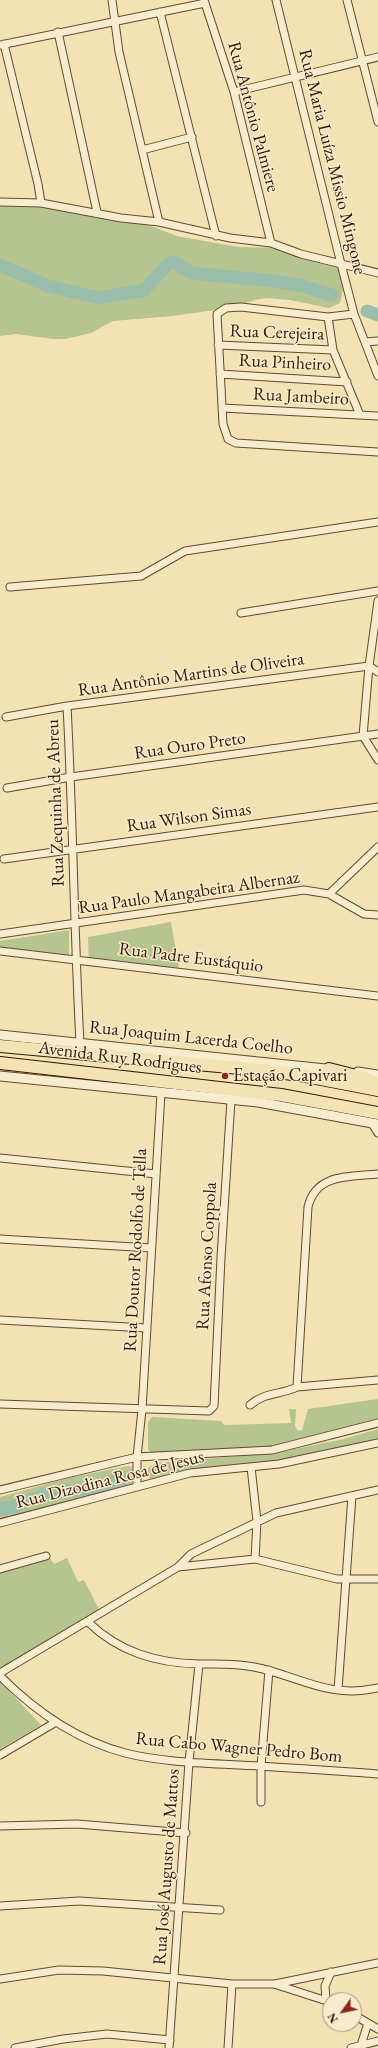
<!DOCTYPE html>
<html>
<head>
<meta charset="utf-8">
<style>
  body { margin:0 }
  #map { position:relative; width:378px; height:2048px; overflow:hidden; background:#f3e2b3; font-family:"EB Garamond",serif }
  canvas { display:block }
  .north { position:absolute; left:322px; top:1992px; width:40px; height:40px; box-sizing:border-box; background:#f7ecce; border:1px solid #a9967c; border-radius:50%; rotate:237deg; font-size:11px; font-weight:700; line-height:16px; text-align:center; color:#351602 }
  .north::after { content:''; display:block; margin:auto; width:14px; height:18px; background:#8f2418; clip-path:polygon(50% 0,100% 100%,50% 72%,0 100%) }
</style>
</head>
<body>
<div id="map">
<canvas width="378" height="2048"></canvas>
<div class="north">N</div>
</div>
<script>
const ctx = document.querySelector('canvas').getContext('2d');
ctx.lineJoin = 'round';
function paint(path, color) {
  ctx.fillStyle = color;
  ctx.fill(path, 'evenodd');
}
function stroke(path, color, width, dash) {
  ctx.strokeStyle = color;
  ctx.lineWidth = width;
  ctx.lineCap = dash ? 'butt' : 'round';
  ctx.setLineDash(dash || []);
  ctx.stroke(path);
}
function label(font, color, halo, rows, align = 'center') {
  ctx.font = font + ' "EB Garamond",serif';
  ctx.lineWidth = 3;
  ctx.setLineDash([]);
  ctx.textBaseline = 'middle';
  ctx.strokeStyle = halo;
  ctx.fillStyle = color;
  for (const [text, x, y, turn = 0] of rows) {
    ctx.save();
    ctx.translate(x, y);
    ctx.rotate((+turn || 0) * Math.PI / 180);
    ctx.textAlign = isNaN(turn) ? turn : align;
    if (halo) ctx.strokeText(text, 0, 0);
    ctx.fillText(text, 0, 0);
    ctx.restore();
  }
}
paint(new Path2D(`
  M0,201L133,219L177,236L238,247L286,248L331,262L340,270L345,281L340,303L329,308L290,300L266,298L255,300L230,308L172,316L113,321L91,333L65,339H53L16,334L0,336Z
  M171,922L180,974L89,965L88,937Z
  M69,930V955L0,947V941Z
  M378,1399V1420L278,1445L251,1448L154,1453L150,1452L148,1449V1422L152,1417L221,1421L224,1425L291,1423L289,1409H296L295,1426L298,1431L302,1430L308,1409Z
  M378,1429V1442L283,1461L155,1480L149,1478L148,1468L156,1463L275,1453L344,1439Z
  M128,1466L132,1467L135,1471L133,1485L0,1519V1497L68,1478Z
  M47,1554L54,1564L67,1558L78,1582L84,1580L101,1613L0,1671V1567Z
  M0,1681L41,1725L0,1749Z`), '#b6c490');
stroke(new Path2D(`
  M0,265L48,286L99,298L144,290L168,264L174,262L191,273L273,281L303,286L332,295
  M367,311L378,315
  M0,1509L13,1507L46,1494L99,1488L122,1479`), '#9bbeac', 13);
const minor = new Path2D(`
  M112,0L119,52L159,222
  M204,0L234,92L271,243
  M276,0L341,264L354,314L378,376
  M347,0L378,122
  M160,12L216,236
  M58,32L97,212
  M4,44L38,184L41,203
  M0,45L205,3
  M234,92L378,57
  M142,150L192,137
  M0,202L41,203L121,218L159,222L230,238L271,243L301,254L378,273
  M354,314L328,317L241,307L226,308L217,314L223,424L228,439L236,443L378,452
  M328,317L333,350L360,415
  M365,342L378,341
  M218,345L333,350
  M220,374L347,382
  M222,408L378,416
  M10,587L141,576L185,551L378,522
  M378,601L369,666L363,736L378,760
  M241,613L378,591
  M67,706C73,818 74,931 80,1043
  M6,717L67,706L369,666L378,672
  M7,788L71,777L378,734
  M4,859L378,807
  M329,894L378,847
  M0,934L304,890L329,894L364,914L378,915
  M0,951L378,996
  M373,1125L378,1133
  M0,1158L156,1174
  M0,1239L151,1248
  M0,1320L147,1328
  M297,1387L308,1207C316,1173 350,1177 378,1174
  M0,1404L209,1411L214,1406L221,1258L231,1100
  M250,1405C265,1392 280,1395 297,1387L378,1380
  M251,1467L257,1521L255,1559
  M137,1487V1457L142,1410L161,1093
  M0,1490L137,1457L272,1450L378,1423
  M0,1523L190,1473L279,1464L378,1443
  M178,1567L191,1554L276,1513L378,1490
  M0,1569L46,1556
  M88,1622C119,1652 156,1663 199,1664C218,1664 235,1663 254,1667C300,1676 327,1699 378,1688
  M0,1673L178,1567L255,1559L337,1579H378
  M0,1676C35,1711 76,1740 125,1753C161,1762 202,1763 239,1765C285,1767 332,1771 378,1774
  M338,1690L352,1496
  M0,1755L56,1722
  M261,1802V1766L269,1670
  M0,1826L77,1824L186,1833
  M0,1906L79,1901L220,1910
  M0,1979L59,1970L103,1971L232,1984H274L330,2002
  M275,1984L378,1963
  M326,2000L325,1986L331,1972
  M354,2015L378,2029
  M361,2045L368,2023
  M15,2048L63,2039L107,2034L170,2040
  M169,2048L189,1762L199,1664
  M228,2048L232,1984
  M351,2048L378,2041`);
const tertiary = new Path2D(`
  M0,1035L335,1070
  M358,1072L378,1075
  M0,1076L258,1102L378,1124`);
const primary = new Path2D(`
  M0,1046L262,1070L300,1075L378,1090
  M0,1063L281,1095L378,1113
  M329,1069L364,1078L378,1084`);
stroke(minor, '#64492e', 9);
stroke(tertiary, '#64492e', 11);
stroke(primary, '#351602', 14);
stroke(minor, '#f7ecce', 7);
stroke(tertiary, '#f7ecce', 9);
stroke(primary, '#f3e2b3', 12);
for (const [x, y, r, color] of [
  [225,1076,4,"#8f2418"]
]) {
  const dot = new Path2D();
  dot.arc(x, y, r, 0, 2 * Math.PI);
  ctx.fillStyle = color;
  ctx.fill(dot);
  stroke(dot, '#f7ecce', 1.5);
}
label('18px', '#351602', '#f7ecce', [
  ["Rua Antônio Palmiere",253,117,75],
  ["Rua Maria Luíza Missio Mingone",332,162,76],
  ["Rua Cerejeira",277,333,2],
  ["Rua Pinheiro",285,363,3],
  ["Rua Jambeiro",301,397,3],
  ["Rua Antônio Martins de Oliveira",191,675,-8],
  ["Rua Ouro Preto",190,746,-8],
  ["Rua Zequinha de Abreu",56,803,-92],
  ["Rua Wilson Simas",189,818,-8],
  ["Rua Paulo Mangabeira Albernaz",189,893,-8],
  ["Rua Padre Eustáquio",191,958,7],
  ["Rua Joaquim Lacerda Coelho",191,1038,6],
  ["Avenida Ruy Rodrigues",120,1058,7],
  ["Rua Doutor Rodolfo de Tella",136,1250,-87],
  ["Rua Afonso Coppola",207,1256,-87],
  ["Rua Dizodina Rosa de Jesus",110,1480,-14],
  ["Rua Cabo Wagner Pedro Bom",239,1748,5],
  ["Rua José Augusto de Mattos",167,1867,-86]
]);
label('18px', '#351602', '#f7ecce', [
  ["Estação Capivari",233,1076]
], 'left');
</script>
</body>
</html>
